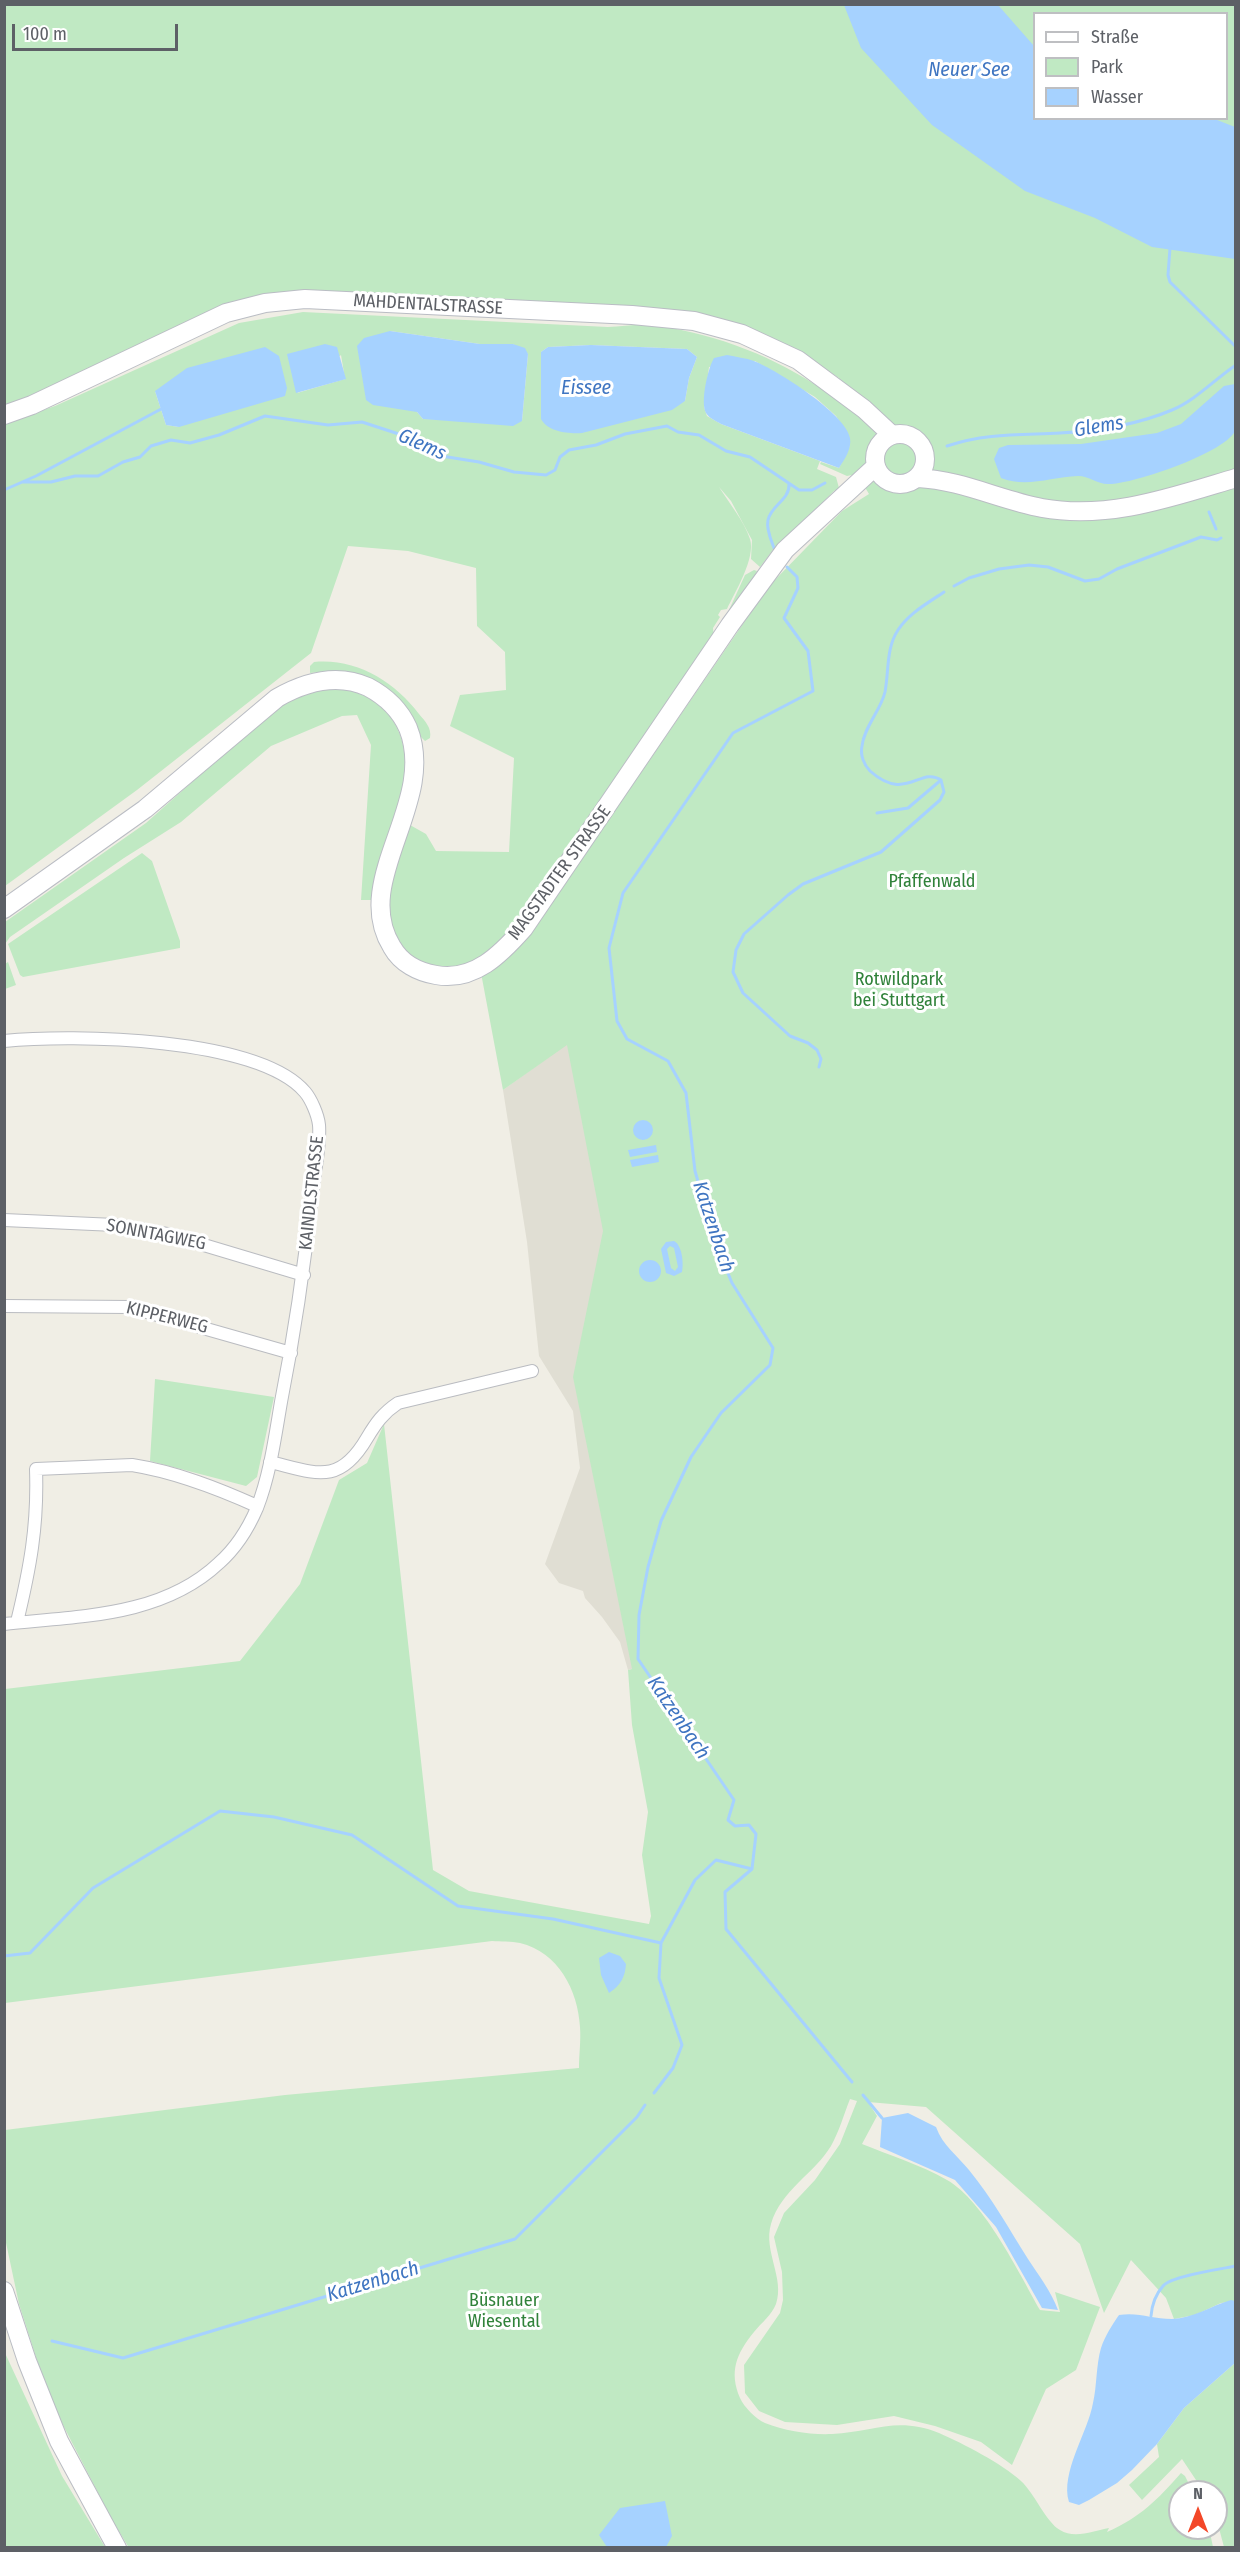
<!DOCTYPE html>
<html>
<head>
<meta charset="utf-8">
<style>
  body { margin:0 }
  #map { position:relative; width:1240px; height:2552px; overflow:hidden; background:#f0eee5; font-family:"Fira Sans Condensed",sans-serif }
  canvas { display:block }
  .frame { position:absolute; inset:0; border:6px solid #5d6066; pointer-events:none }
  .legend { position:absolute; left:1033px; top:12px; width:195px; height:108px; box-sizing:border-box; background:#fff; border:2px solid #bebfc2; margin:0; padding:8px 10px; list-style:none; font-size:18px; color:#5d6066 }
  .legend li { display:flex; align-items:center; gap:12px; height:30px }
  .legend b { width:30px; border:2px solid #bebfc2 }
  .north { position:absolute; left:1168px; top:2480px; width:60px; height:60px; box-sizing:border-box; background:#fff; border:2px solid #bebfc2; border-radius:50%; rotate:0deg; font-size:16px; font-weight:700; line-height:24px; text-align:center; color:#5d6066 }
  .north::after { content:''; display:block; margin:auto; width:21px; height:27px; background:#f34728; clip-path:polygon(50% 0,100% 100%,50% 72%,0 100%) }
  .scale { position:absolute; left:12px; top:24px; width:166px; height:27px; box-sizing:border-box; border:3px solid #5d6066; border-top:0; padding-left:8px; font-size:18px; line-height:21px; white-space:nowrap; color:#5d6066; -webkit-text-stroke:4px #fff; paint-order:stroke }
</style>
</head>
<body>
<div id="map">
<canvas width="1240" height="2552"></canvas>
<div class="frame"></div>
<ul class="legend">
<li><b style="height:8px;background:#fff"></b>Straße</li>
<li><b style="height:16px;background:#c0e9c3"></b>Park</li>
<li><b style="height:16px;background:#a6d2ff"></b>Wasser</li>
</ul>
<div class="north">N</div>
<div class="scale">100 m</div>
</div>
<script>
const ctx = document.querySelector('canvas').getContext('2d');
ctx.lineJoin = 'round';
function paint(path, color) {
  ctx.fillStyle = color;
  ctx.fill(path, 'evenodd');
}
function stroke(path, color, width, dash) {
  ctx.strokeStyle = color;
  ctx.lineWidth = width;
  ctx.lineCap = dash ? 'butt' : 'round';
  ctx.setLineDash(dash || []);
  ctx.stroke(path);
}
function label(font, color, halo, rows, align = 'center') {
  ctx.font = font + ' "Fira Sans Condensed",sans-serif';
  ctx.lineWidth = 6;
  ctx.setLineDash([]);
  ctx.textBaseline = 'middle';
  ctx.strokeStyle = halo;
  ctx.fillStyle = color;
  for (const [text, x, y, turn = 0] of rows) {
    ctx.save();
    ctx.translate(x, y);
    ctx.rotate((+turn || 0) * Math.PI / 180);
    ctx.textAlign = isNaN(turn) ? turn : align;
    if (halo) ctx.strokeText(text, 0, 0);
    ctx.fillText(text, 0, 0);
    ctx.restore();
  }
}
paint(new Path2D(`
  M645,987L687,1652L628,1670L620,1642L602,1617L585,1598L583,1591L559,1583L545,1564L580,1468L573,1411L539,1356L527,1242L503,1090Z`), '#e0ded3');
paint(new Path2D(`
  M5,5H1235V2301L1221,2303L1195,2315L1174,2319L1166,2298L1131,2260L1104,2313L1080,2244L926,2107L868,2102L877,2116L862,2144C889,2155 921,2165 947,2180C984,2201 1019,2273 1040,2310L1060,2312L1055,2292L1100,2307L1076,2370L1046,2389L1012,2465L981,2442L935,2426L894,2416L837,2425L785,2422L759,2411L745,2393L744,2365L780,2313L783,2300L782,2272L774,2237L784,2213L815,2180L840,2144L857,2101L850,2099C844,2114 839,2132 831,2146C814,2174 781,2190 771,2224C763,2251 785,2278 776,2304C771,2316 762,2322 754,2332C736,2354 729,2372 740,2398C744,2407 756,2419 765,2423C785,2431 811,2435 832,2434C873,2432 897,2416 939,2433C964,2444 1001,2463 1021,2481C1035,2494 1046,2522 1060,2530C1074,2539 1094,2531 1109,2528L1107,2532C1141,2517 1157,2500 1181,2473L1185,2476L1193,2492H1180V2528H1209L1213,2547L129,2548L111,2518L49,2398L19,2304L5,2238V2130L285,2095L579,2068C579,2055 581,2041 580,2027C578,1990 558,1952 520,1943C511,1941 501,1942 492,1941L5,2003V1689L240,1661L300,1584L339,1480L367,1463L384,1424L433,1870L469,1891L649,1924L651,1916L642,1855L648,1812L632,1725L628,1670L632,1669L573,1377L603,1231L567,1045L503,1090L481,973L533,930L769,586L842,511L869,494L857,474L847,476L820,464L821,462L839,468L849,448L850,440L836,416L815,397L755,361L709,367L704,407L707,416L721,424L820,461L817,469L836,477L839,488L833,495L835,490L778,547L776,546L760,567L751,559L752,540L731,501L719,487C729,503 744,521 750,539C756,558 735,592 727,609L721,610L718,615L720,617L713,628L714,639L518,924C501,940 486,958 464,966C424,979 387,944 388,904C389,877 401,851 410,825L426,834L436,851L509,852L514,758L450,726L460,695L506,690L505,652L477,626L476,568L408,551L348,546L311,653L137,790L5,886V423L55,406L239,323L303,312L608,327C624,326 643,323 659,326C719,335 775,357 825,391L839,378L802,353L758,332L284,294L5,409ZM1034,14H1226V118H1034ZM390,331L480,344H513L528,354L522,421L423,419L417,412ZM591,345L687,349L697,357L689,378L685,401L541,419V352L548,347ZM341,355L345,379L297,393ZM155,391L179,427L166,425Z
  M754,570L757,571L755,576L732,610H729L745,575Z
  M314,662C356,658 394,681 419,714C425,721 432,728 430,738L425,741L419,735L416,725L350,673L328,671L310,673V666Z
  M341,688C391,699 409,733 405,782L374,900H361L371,745L357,715L342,716L271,746L181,822L124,858L10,937L5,944V922L146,823L273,710L309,691Z
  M142,853L152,861L180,941V948L23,977L20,975L8,944Z
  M8,962L16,985L5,989V964Z
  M155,1379L274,1397L257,1477L246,1486L150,1461Z
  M5,2353L62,2476L105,2547H5Z
  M1235,2363V2547H1224L1216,2517V2492H1204L1182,2459L1142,2500L1129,2485L1159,2457L1157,2444L1184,2408Z`), '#c0e9c3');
paint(new Path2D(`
  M844,5H998L1034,46V118H1212L1235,127V259L1152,247L1095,218L1025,191L932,125L861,48Z
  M390,331L480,344H513L525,348L528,354L522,421L513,426L423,419L417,412L373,405L366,400L357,346L364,338Z
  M325,344L337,347L346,379L296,393L287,354Z
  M591,345L687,349L697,357L689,378L685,401L672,410L582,433C569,434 548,432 541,419V352L548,347Z
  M265,347L279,356L287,388L285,396L179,427L166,425L155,391L187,368Z
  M727,355C736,357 746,358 754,361C777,370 846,414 850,438C852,449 844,460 839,468L721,424C716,421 709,418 706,413C700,402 708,368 714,358Z
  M1235,384C1236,392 1238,420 1236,429C1229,452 1131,485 1108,484C1097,484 1089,476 1078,476C1051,477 1027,488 1001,478L994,459L999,448L1008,445L1081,444L1157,433L1181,424L1224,386Z
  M633 1130a10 10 0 1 1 20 0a10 10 0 1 1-20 0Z
  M656,1145L657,1152L630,1157L628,1150Z
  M658,1155L659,1162L632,1167L630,1160Z
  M674,1241C682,1245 684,1263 682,1272L674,1276L666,1273L661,1249L666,1242ZM670,1246L674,1248L678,1267L675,1271L671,1268L667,1249Z
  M639 1271a11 11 0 1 1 22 0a11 11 0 1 1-22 0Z
  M609,1952L620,1956L626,1964C625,1977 621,1985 609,1993L601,1975L599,1958Z
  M908,2113L936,2127C943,2146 957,2155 969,2170C992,2198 1009,2229 1028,2259C1039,2276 1051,2291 1058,2310L1042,2308L996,2227L955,2180L880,2147L882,2118Z
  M1231,2300L1235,2301V2363L1184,2408L1157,2444L1132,2470L1117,2483L1089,2500L1079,2505L1069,2502C1060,2473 1088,2432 1093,2403C1097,2386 1096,2365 1101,2348C1105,2336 1112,2325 1119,2315C1139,2312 1152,2319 1172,2319C1193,2318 1211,2306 1231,2300Z
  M665,2501L672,2536L666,2547H607L599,2535L620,2508Z`), '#a6d2ff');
stroke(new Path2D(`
  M1170,248L1168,275L1170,282L1236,347
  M947,446C985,433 1021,435 1060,433C1096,431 1139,424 1172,410C1196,400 1215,379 1236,365
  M22,482H51L75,476H98L123,462L140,457L151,446L171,440L190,443L219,435L265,416L328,425L362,422L408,437L435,455L479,462L514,472L546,475L555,470L560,457L569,450L596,445L625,434L667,426L678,432L699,435L726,451L750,457L799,490H812L825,483
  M4,490L36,476L163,408
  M1209,512L1216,529
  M774,548C771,540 766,529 768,520C771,505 790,500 789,484
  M954,586L969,578L999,569L1029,565L1048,567L1085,581L1099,579L1117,569L1201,537L1217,540L1221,538
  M877,813L908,808L941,780
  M819,1067L821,1059L817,1050L808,1043L790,1036L743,993L733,972L736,950L744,934L788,895L803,884L881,852L940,800L944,792L941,780C920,766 906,803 870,771C864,765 860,755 862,746C864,727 881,710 885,692C889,671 886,648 898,630C909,613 928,603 944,592
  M752,1869L725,1892L726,1929L852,2082
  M4,1956L30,1953L93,1888L220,1811L274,1817L352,1835L458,1906L553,1919L661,1943
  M654,2093L673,2068L682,2045L659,1978L661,1943L695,1880L716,1860L752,1869L756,1834L749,1825L735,1826L728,1820L734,1800L638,1659L639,1615L648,1567L661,1521L691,1457L721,1413L770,1365L773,1348L732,1283L717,1247L695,1171L686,1093L668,1061L627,1039L617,1021L609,948L623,893L733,733L813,691L808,651L784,618L798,588L797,577L787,567
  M863,2095L882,2118
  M1151,2316C1152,2304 1155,2295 1163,2286C1171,2276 1221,2269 1236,2266
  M52,2341L123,2358L515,2239L637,2117L645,2105`), '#a6d2ff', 3);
const street = new Path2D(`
  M4,1041C73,1034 258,1037 305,1092C311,1099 318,1115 319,1125C321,1146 313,1180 311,1202C304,1270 294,1336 281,1402C275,1437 270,1475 257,1508C248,1529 236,1548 219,1563C162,1617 79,1616 4,1624
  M4,1220L115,1225L167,1234L304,1275
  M4,1306L129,1307L291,1353
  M270,1462C316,1473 339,1486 367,1438C376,1423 383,1413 398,1403L532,1371
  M17,1622C30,1568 38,1526 36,1469L132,1465C176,1472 217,1488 257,1506`);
const secondary = new Path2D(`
  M4,415L32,405L226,313L265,303L305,299L632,315L694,321L742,334L798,360L864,409L892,435
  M875 459a25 25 0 1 1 50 0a25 25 0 1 1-50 0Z
  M918,478C961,480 1000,500 1042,508C1109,520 1172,497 1236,478
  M4,909L145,809L277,698C305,682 337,673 368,687C385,696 400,710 408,728C438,803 350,880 392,947C401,963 418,972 436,975C474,982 501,954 524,928L730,625L785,550L876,466
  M4,2291L27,2361L59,2441L117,2548`);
stroke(street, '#babcc1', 14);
stroke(secondary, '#babdc4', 20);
stroke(street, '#fff', 12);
stroke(secondary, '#fff', 18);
label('18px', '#5d6066', '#fff', [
  ["MAHDENTALSTRASSE",428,305,3],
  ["MAGSTADTER STRASSE",560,873,-54],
  ["KAINDLSTRASSE",312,1193,-84],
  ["SONNTAGWEG",156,1235,11],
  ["KIPPERWEG",167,1318,14]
]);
label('18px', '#30823a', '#fff', [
  ["Pfaffenwald",932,882],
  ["Rotwildpark",899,980],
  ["bei Stuttgart",899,1001],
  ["Büsnauer",504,2301],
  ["Wiesental",504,2322]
]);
label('italic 20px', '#3f75c1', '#fff', [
  ["Neuer See",969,70],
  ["Eissee",586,388],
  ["Glems",1099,427,-9],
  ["Glems",422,445,24],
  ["Katzenbach",713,1227,72],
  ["Katzenbach",678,1718,56],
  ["Katzenbach",373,2282,-17]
]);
</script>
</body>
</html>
